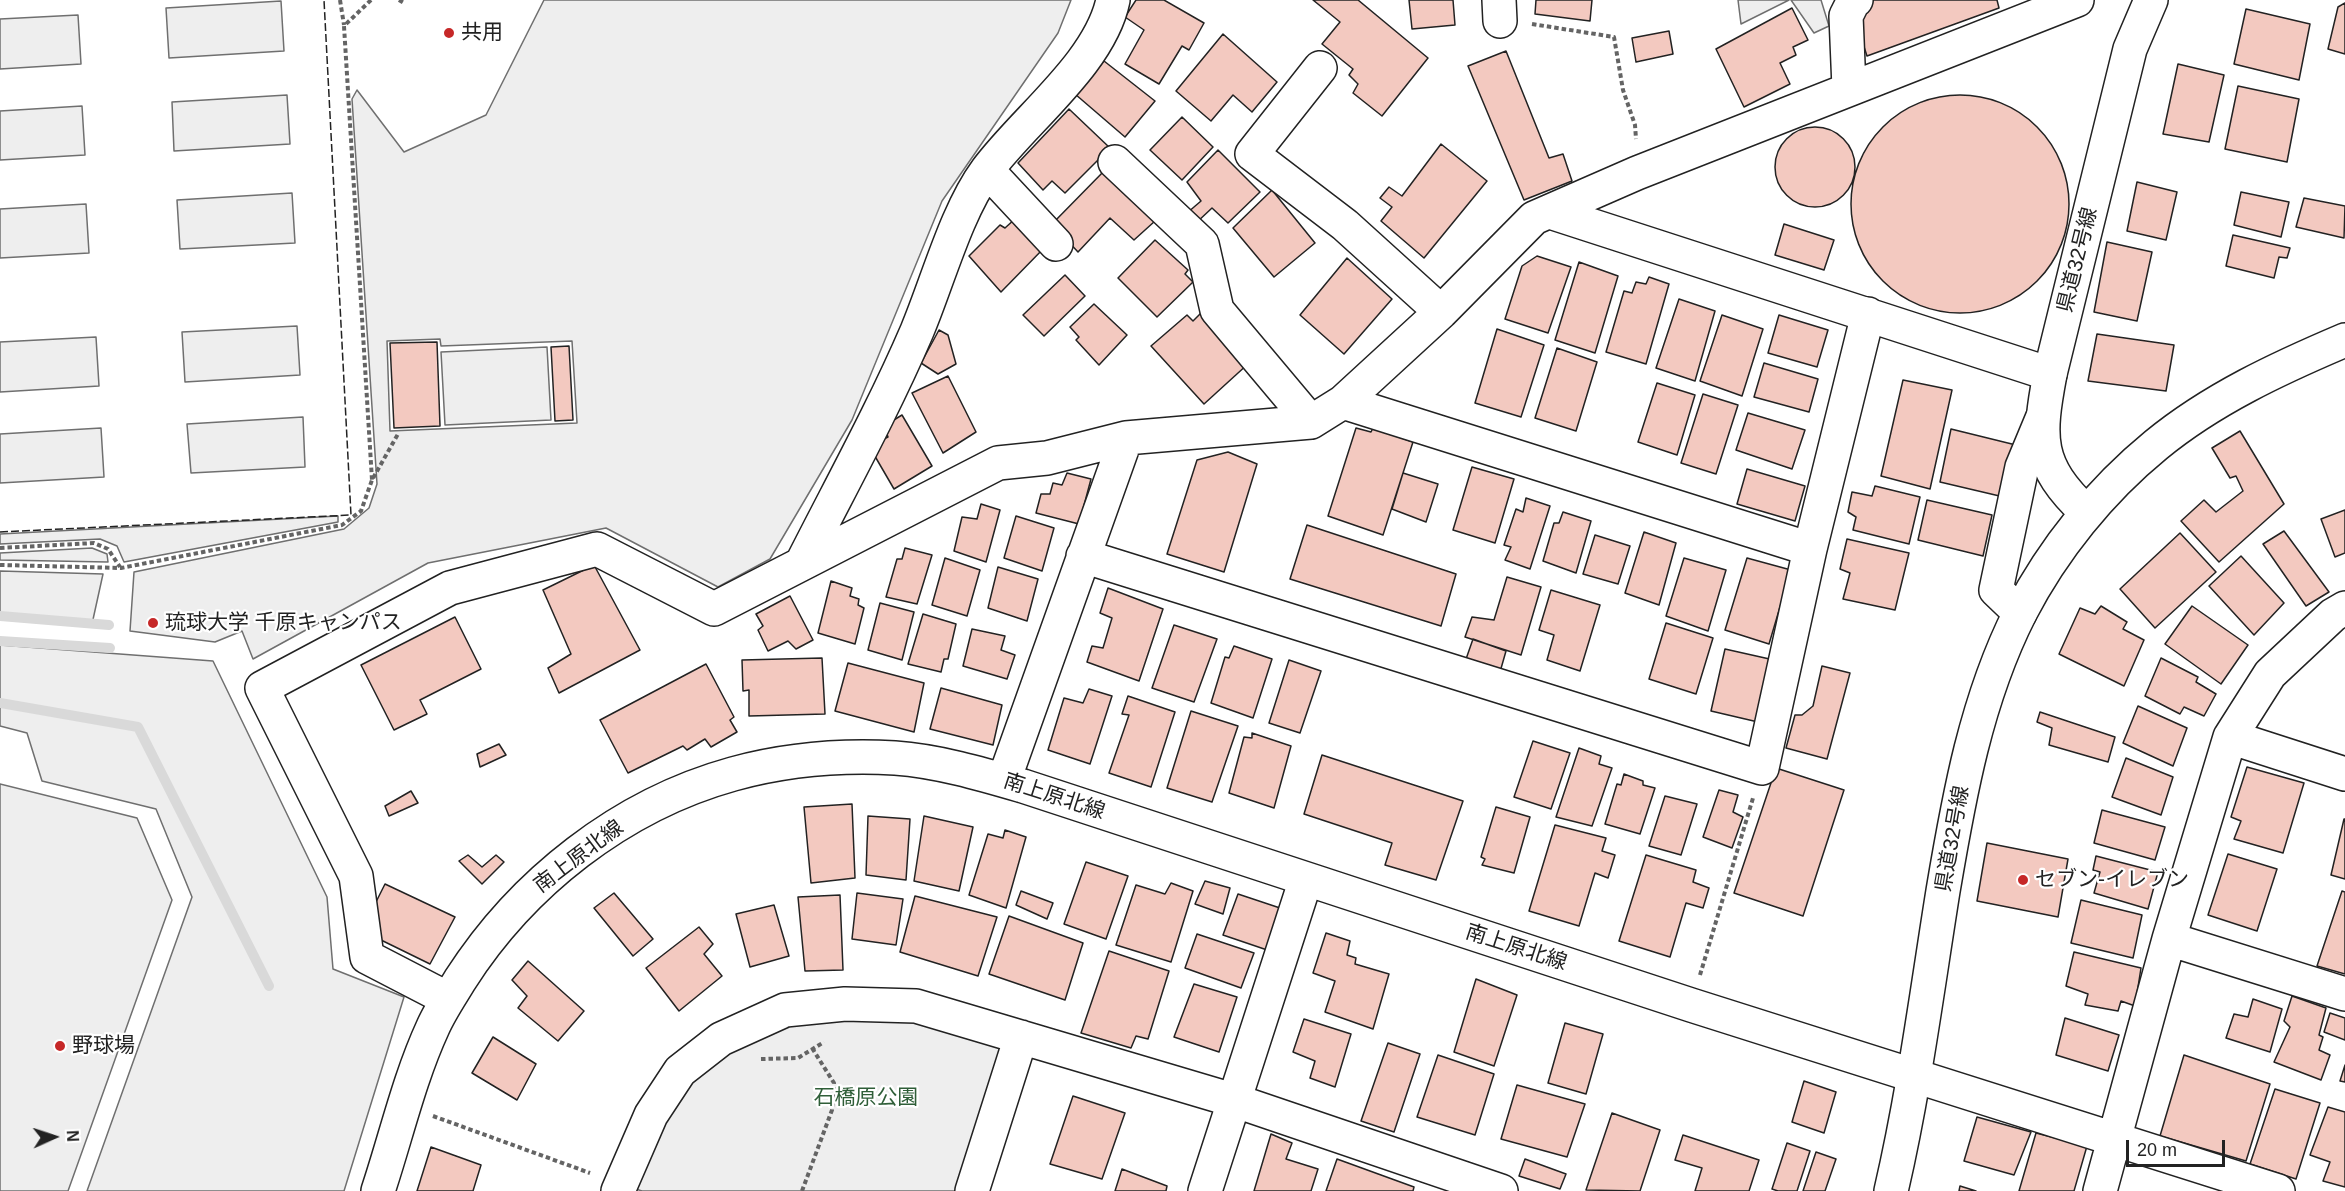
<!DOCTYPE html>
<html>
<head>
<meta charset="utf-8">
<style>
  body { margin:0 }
  #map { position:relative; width:2345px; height:1191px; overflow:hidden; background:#fff; font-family:Arial,sans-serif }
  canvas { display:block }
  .north { position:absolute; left:24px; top:1107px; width:60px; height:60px; -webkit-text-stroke:4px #fff; paint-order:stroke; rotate:87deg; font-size:16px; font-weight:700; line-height:24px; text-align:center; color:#222 }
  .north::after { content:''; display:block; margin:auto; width:21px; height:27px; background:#222; clip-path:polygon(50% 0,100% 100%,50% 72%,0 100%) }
  .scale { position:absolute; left:2126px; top:1140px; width:99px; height:27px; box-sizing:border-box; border:3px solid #222; border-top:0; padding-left:8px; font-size:18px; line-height:21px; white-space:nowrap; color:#222; -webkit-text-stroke:4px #fff; paint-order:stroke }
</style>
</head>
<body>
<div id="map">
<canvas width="2345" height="1191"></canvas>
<div class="north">N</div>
<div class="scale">20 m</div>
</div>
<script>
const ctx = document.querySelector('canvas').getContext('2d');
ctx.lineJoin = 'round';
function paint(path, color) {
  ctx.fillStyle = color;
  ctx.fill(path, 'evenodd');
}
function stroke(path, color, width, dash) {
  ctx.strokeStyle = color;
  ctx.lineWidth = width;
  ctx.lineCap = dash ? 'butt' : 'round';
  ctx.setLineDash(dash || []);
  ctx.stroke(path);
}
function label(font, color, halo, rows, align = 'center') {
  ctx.font = font + ' Arial,"Noto Sans JP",sans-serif';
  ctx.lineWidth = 4.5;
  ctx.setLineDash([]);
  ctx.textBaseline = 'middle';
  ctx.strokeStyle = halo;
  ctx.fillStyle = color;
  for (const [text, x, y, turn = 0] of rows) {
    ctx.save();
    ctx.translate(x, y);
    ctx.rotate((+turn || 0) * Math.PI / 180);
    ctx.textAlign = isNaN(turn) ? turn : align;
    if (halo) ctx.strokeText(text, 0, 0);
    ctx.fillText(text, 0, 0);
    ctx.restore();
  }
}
const green = new Path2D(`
  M544,0H1071L1058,33L942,201L852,420L770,559L718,587L606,528L428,563L253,659L242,631L215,642L130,631L134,572L344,529L369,508L377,484L352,99L357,90L404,152L486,115ZM440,339L441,346L572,341L577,423L390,431L387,341Z
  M1738,0H1789L1741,24Z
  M1791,0H1821L1829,26L1814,33Z
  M281,1L284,51L169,58L166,8Z
  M78,15L81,64L0,69V19Z
  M287,95L290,144L174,151L172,102Z
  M82,106L85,155L0,160V111Z
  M292,193L295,243L180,249L177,200Z
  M86,204L89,253L0,258V209Z
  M297,326L300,375L185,382L182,332Z
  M96,337L99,386L0,392V342Z
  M547,347L551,420L445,425L441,352Z
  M303,417L305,467L191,473L187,424Z
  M101,428L104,477L0,483V434Z
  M338,516V522L124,562L117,546L100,539L0,544V534Z
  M92,548L107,554L108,562L0,560V553Z
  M0,571L103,574L92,624L0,616Z
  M0,645L213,661L327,897L333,969L404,997L344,1191H87L192,897L156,809L42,781L27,733L0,726Z
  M0,784L137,818L172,900L68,1191H0Z
  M845,1004L1021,1037L972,1191H642L620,1184L721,1039Z`);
paint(green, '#eee');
stroke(green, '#6f6f6f', 1.5);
stroke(new Path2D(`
  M0,616L109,625
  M0,641L110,648
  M0,703L138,727L269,986`), '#d9d9d9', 10);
const building = new Path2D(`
  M1136,0H1164L1204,23L1189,50L1182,46L1159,84L1125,64L1144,30L1125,17Z
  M1313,0H1358L1428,58L1382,116L1353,93L1358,84L1349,75L1353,69L1322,44L1340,22Z
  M1409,0H1453L1455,25L1412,29Z
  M1536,0H1592L1590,21L1535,14Z
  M1868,0H1997L1999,8L1867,56L1856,22Z
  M2345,3V54L2328,49L2338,7Z
  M1792,8L1808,40L1793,47L1796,55L1780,63L1790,84L1744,107L1716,49Z
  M2246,9L2310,24L2299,80L2234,64Z
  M1669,31L1673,54L1636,62L1632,38Z
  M1223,34L1277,82L1252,112L1233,95L1211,121L1176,91Z
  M1506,51L1549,158L1563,154L1572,181L1524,200L1468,66Z
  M1104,61L1155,101L1125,137L1075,94Z
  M2178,64L2224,75L2209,142L2163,134Z
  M2238,86L2299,99L2287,162L2225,149Z
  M1851 204a109 109 0 1 1 218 0a109 109 0 1 1-218 0Z
  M1069,109L1110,148L1065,193L1052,181L1043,190L1018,163Z
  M1182,117L1213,147L1182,180L1150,150Z
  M1775 167a40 40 0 1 1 80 0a40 40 0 1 1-80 0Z
  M1441,144L1487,181L1424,258L1381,221L1392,207L1380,198L1389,187L1402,196Z
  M1218,150L1260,192L1228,223L1212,208L1196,223L1187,213L1201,201L1187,182Z
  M1105,170L1155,221L1134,240L1110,218L1078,252L1052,224Z
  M2137,182L2177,192L2166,240L2127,231Z
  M1272,190L1315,243L1274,277L1233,228Z
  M2241,192L2289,202L2281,237L2234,225Z
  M2304,198L2345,206L2344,238L2296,227Z
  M1016,218L1045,247L1001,292L969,256L1000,225L1005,228Z
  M1784,224L1834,240L1824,270L1775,255Z
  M2233,235L2290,248L2287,258L2279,257L2274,278L2226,266Z
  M1155,240L1188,270L1185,274L1193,282L1157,317L1118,278Z
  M2107,242L2152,252L2137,321L2094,312Z
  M1537,256L1571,267L1548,333L1505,319L1522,266Z
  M1347,258L1392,299L1344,354L1300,315Z
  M1579,262L1618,276L1595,353L1555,340Z
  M1065,275L1085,296L1044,336L1023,315Z
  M1649,277L1669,284L1646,364L1606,352L1624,291L1632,293L1636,282L1646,284Z
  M1679,299L1715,311L1695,381L1656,368Z
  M1094,304L1127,335L1099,365L1076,340L1079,337L1070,327Z
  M1203,311L1249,363L1204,404L1151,346L1187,315L1193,321Z
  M1722,315L1763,329L1742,396L1700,381Z
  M1779,315L1828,330L1817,367L1768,353Z
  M1497,329L1544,345L1521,417L1475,403Z
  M939,330L948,335L956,364L938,374L921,363Z
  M2097,334L2174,345L2166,391L2088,381Z
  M437,342L440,426L394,428L390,343Z
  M569,346L573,420L555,421L551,347Z
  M1557,348L1597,362L1576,431L1535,418Z
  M1764,363L1818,379L1809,412L1754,397Z
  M948,376L976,432L943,453L912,393Z
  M1903,380L1952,390L1930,489L1881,476Z
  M1657,383L1695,395L1677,455L1638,442Z
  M1703,394L1738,405L1716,474L1681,463Z
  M1748,413L1805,430L1792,469L1736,450Z
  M902,415L932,466L894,489L869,446L888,437L884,426Z
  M1356,428L1371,432L1373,428L1413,442L1383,535L1328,516Z
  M1951,429L2020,446L2008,498L1940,482Z
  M2240,431L2284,504L2219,562L2181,521L2204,500L2216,512L2243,491L2236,476L2230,478L2212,448Z
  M1228,452L1257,464L1224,572L1167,554L1197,460Z
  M1472,467L1514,479L1495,543L1453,530Z
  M1747,469L1805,486L1795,521L1737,504Z
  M1067,473L1091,479L1079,524L1036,513L1041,494H1050L1053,483L1062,485Z
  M1403,473L1438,484L1426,522L1392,509Z
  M1875,486L1920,497L1909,544L1853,530L1856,517L1848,512L1852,492L1872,496Z
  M1526,498L1550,506L1530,569L1505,560L1511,547L1504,545L1516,509L1523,512Z
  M1927,500L1992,515L1983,556L1918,540Z
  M981,504L1000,510L986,562L954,551L962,517L977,519Z
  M2345,510V553L2335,557L2321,519Z
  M1563,512L1591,521L1576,573L1543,561L1554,523H1559Z
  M1016,516L1054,528L1042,571L1004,558Z
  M1307,525L1456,574L1441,626L1290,579Z
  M2284,531L2329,592L2306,606L2263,544Z
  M1644,532L1676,543L1659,605L1625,593Z
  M2180,533L2216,572L2155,628L2120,589Z
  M1595,535L1630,546L1618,584L1583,574Z
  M1847,539L1909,553L1895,610L1843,599L1850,573L1840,569Z
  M905,548L932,555L917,604L886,597L897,559H902Z
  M2241,556L2284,603L2254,635L2209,586Z
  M945,558L980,570L967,616L932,605Z
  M1684,558L1726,570L1708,631L1666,616Z
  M1747,558L1791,570L1769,644L1725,630Z
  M594,565L640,650L559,693L548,668L571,654L543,590Z
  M998,567L1038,579L1027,621L988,608Z
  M1507,577L1541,587L1521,655L1465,637L1472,617L1494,620Z
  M831,581L852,588L850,596L859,599L858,605L864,608L855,644L818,633Z
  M1108,588L1163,609L1139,681L1087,662L1092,646L1103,648L1112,618L1100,613Z
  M1551,590L1600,605L1580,671L1547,660L1554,635L1539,630Z
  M790,596L813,640L796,649L788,641L768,651L758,630L763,626L756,614Z
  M880,603L914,612L902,660L868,650Z
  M2101,606L2127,622L2123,629L2144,640L2124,686L2059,654L2080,608L2095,614Z
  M2192,606L2248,645L2221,684L2165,644Z
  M923,614L956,624L948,659H944L941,672L908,664Z
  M455,617L481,669L420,700L427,714L394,730L361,665Z
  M1666,623L1713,638L1696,694L1649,679Z
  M1174,625L1217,639L1194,702L1152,688Z
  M972,629L1005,636L1001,650L1015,655L1007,679L963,666Z
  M1473,639L1506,651L1500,672L1465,662Z
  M1234,646L1272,659L1253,718L1211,703L1225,657L1229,658Z
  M1725,649L1774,660L1758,722L1711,711Z
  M822,658L825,714L749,716V690L743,691L742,660Z
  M2161,658L2198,677L2196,682L2216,694L2204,716L2184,707L2180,714L2145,696Z
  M1289,660L1321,671L1300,733L1269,723Z
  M848,663L924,683L914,732L835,711Z
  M706,664L734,717L730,720L737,732L711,747L705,739L687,750L683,746L628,773L600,720Z
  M1822,666L1850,673L1827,759L1786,748L1795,715H1802L1813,706Z
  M941,688L1002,705L993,745L930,729Z
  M1089,689L1112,696L1090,764L1048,750L1064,698L1083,703Z
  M1128,696L1175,712L1151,787L1109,773L1129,715L1122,714Z
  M2138,706L2187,728L2173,766L2123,743Z
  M1191,711L1238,726L1212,802L1167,788Z
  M2040,712L2115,737L2108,762L2049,745L2052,728L2037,722Z
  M1252,733L1291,746L1274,808L1229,793L1244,737L1252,738Z
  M1533,741L1570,753L1551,809L1514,797Z
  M499,744L506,755L480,767L477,754Z
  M1579,748L1601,756L1599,764L1612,768L1592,826L1556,817Z
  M1322,755L1463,801L1436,880L1385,865L1392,843L1304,814Z
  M2126,758L2173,777L2161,815L2112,797Z
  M2247,767L2304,783L2283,853L2234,839L2241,821L2231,817Z
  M1776,768L1844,790L1803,916L1734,893Z
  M1624,774L1643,781V785L1655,788L1640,834L1605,824L1617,784L1621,785Z
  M1719,790L1738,795L1733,812L1743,817L1732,848L1703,837Z
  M411,791L418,803L389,816L385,806Z
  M1665,796L1697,804L1681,855L1649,846Z
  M852,804L855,878L811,883L804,807Z
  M1496,807L1530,817L1514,873L1482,865L1485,859L1481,857Z
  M2102,810L2165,827L2155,860L2094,843Z
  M868,816L910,819L906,880L866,875Z
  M924,816L973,827L959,891L914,881Z
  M2344,819H2345V879L2331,875Z
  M1555,825L1606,838L1602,851L1615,855L1608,878L1595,873L1579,926L1529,911Z
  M1005,830L1026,837L1006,908L969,895L988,834L1003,838Z
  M1987,843L2068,859L2058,917L1977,901Z
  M2228,854L2277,869L2257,931L2208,915Z
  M468,855L482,867L496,855L504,862L482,884L459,861Z
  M1646,855L1696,870L1693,882L1709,888L1703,908L1686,903L1670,957L1619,941Z
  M2096,856L2158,872L2148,909L2094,893L2100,872L2093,870Z
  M1086,862L1128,876L1106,939L1064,924Z
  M1205,881L1230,888L1223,914L1195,904Z
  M1171,883L1193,891L1171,962L1116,945L1136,885L1165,894Z
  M385,884L455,917L430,964L381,940L376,902Z
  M1021,891L1053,903L1047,919L1016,905Z
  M2342,891L2345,892V974L2317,966Z
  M614,893L653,939L633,956L594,908Z
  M857,893L903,899L896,945L852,939Z
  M1238,894L1283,909L1276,953L1223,935Z
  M840,895L843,970L805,971L798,897Z
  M915,896L997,917L978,976L900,952Z
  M2081,900L2142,915L2133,958L2071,943Z
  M774,905L789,956L750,967L736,914Z
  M1009,916L1083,943L1065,1000L989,974Z
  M699,927L713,944L704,954L722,976L679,1011L646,968Z
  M1326,933L1350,941L1347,955L1356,958L1355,964L1389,974L1373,1029L1325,1012L1335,981L1313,973Z
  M1197,934L1254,953L1241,988L1185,968Z
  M1109,951L1169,971L1148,1039L1136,1036L1131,1048L1081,1033Z
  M2074,952L2141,968L2135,1006L2121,1001L2118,1011L2085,1005L2088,994L2066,986Z
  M528,961L584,1011L558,1041L518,1008L527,996L512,980Z
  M1476,979L1517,995L1494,1066L1454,1052Z
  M1194,984L1237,997L1219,1052L1174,1037Z
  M2292,996L2326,1008L2319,1035L2323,1037L2319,1050L2330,1055L2321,1080L2274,1062L2290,1027L2284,1021Z
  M2253,999L2282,1009L2270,1052L2226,1038L2234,1014L2248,1017Z
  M2330,1013L2345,1018V1040L2324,1032Z
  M2065,1018L2119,1035L2108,1071L2056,1055Z
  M1304,1019L1351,1034L1335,1087L1310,1078L1315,1061L1293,1052Z
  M1565,1023L1603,1034L1586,1094L1548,1083Z
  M493,1037L536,1064L517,1100L472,1073Z
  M1388,1043L1420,1054L1394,1132L1361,1121Z
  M1438,1055L1494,1074L1475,1135L1417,1117Z
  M2184,1055L2270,1084L2246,1161L2160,1136Z
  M2345,1065V1082L2340,1081Z
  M1804,1081L1836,1092L1824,1133L1792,1122Z
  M1517,1085L1585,1104L1567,1157L1501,1139Z
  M2275,1089L2320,1103L2296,1179L2250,1164Z
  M1073,1096L1125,1113L1102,1179L1050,1164Z
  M2328,1107L2345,1112V1187L2323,1181L2330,1162L2310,1155Z
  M1612,1113L1660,1130L1640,1191L1586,1190Z
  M1977,1117L2031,1132L2014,1175L1964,1161Z
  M2036,1133L2087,1146L2074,1191H2019Z
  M1271,1134L1292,1143L1286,1159L1318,1169L1311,1191H1254Z
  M1683,1135L1759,1160L1749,1191H1695L1702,1168L1675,1160Z
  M1787,1143L1810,1151L1797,1191H1778L1772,1189Z
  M431,1147L481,1165L473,1191H417Z
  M1816,1152L1836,1159L1825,1191H1803Z
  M1337,1159L1414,1187L1413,1191H1326Z
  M1525,1159L1566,1174L1560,1189L1519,1176Z
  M1122,1169L1167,1186L1166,1191H1115Z
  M1960,1186L1976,1191H1959Z`);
paint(building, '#f3c9c0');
stroke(building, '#222', 1.5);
const minor = new Path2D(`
  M1499,0L1500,21
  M1320,68L1252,154L1345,225L1441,312
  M1849,88L1846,16L1853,2L1856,0
  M1115,162L1202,244L1217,310L1311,422
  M987,170L1056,244
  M1550,212L2050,374
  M1343,402L1810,549
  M1083,556L1762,768L1810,549L1868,314
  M802,563C841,486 883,410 917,331C938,281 956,212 987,170C1025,119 1100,63 1113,0
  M2020,613L1996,590L2022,467L2042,419
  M2230,737L2345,774
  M1004,780L1126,438
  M2169,939L2345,994
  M448,999L367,957L356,876L262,688L450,588L597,549L714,609L998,463L1047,458L1126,438L1311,422L1343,402L1441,312L1534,218L1637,173L2077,0
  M378,1191C396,1137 409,1079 433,1027C440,1011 451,995 460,980C522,883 621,805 733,774C784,760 842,755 895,758C938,761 982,774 1023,786L1691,1005L2278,1191
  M618,1191L651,1115L680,1071L721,1039L785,1010L845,1004L916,1006L1236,1101L1501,1191
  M972,1191L1021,1037
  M1205,1191L1306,879
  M2100,1191L2169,939L2230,737L2270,674L2333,615L2345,608`);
const major = new Path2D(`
  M2086,512C2036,465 2038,438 2050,374L2130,49L2151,0
  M1891,1191C1914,1092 1927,991 1943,891C1959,796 1976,700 2020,613C2053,549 2101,490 2156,445C2212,399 2279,368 2345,340`);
stroke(minor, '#222', 36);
stroke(major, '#222', 36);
stroke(new Path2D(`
  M340,0L344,25
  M371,0L344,26L372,480
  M399,0L404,3
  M1532,24L1614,37L1623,90L1635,125L1636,139
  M0,548L94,543L108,549L120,567
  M0,565L121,568L342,525L361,511L372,480L398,434
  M1700,975L1753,798
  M761,1059L798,1058L824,1042
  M433,1116L590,1173
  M802,1191L832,1110L834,1083L812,1048`), '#646464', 4, [4.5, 3]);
stroke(minor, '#fff', 33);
stroke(major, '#fff', 33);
stroke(new Path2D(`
  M0,532L351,515L324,0`), '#222', 1.5, [8, 3]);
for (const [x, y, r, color] of [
  [449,33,6,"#c62828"],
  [153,623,6,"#c62828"],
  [2023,880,6,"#c62828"],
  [60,1046,6,"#c62828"]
]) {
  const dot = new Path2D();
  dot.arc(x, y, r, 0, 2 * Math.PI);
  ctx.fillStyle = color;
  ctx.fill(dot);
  stroke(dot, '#fff', 2);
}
label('21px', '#222', '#fff', [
  ["共用",461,33],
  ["琉球大学 千原キャンパス",165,623],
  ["セブン-イレブン",2035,880],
  ["野球場",72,1046]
], 'left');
label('21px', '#222', '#fff', [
  ["県道32号線",2078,260,-76],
  ["南上原北線",1054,797,18],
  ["県道32号線",1953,839,-80],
  ["南上原北線",579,857,-37],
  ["南上原北線",1516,948,18]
]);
label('21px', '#2f5e38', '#fff', [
  ["石橋原公園",866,1098]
]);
</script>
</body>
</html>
